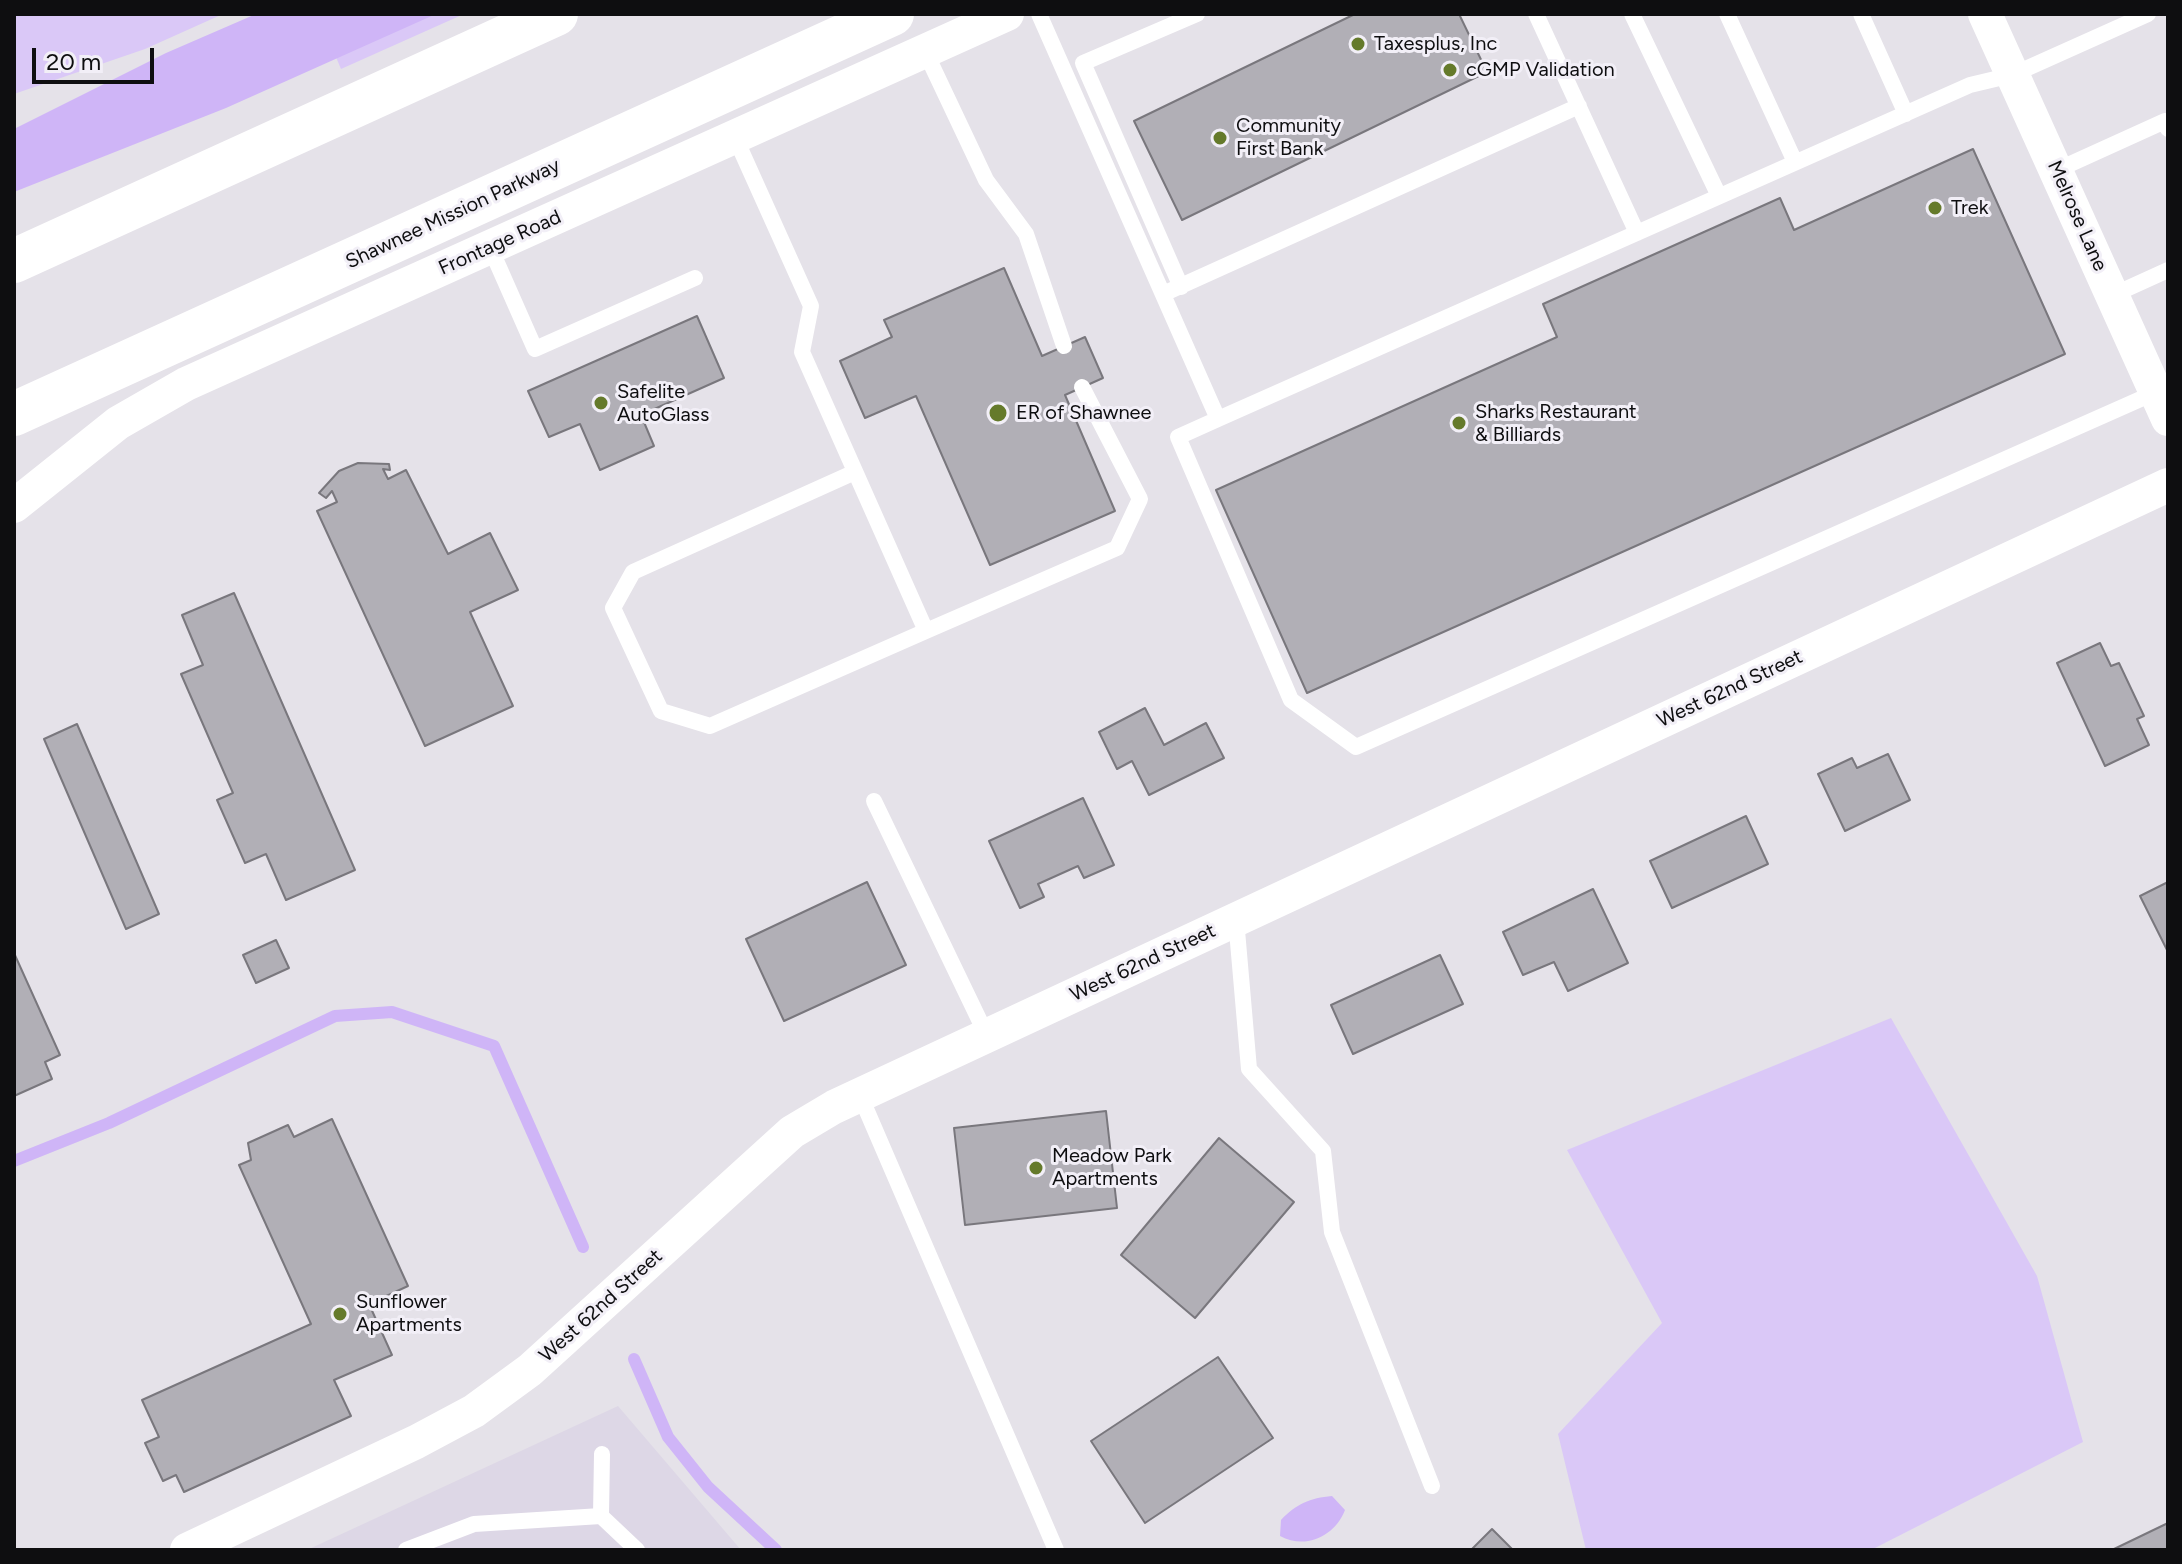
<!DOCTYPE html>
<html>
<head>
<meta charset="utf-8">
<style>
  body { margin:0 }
  #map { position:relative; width:2182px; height:1564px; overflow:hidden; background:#e5e2e9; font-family:Figtree,sans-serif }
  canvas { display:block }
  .frame { position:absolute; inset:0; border:16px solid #0e0e10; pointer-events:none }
  .scale { position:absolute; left:32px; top:48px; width:122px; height:36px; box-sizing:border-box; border:4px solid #0e0e10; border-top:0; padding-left:10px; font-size:24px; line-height:28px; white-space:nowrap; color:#0e0e10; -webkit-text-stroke:6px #f2eff7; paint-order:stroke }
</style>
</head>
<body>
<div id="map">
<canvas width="2182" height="1564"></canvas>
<div class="frame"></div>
<div class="scale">20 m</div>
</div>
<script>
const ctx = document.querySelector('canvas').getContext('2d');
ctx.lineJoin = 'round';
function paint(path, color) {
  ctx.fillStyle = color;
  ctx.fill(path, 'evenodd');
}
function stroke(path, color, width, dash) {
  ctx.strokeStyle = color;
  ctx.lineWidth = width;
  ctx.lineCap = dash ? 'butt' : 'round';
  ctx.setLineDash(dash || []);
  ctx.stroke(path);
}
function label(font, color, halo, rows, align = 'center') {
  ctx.font = font + ' Figtree,sans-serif';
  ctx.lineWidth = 6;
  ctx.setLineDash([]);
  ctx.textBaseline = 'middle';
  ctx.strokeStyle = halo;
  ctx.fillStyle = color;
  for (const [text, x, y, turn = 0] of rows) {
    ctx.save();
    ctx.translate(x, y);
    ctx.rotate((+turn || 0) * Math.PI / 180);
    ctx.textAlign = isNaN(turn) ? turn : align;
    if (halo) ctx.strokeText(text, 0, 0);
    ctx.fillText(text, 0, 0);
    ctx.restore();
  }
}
paint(new Path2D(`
  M618,1406L741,1550H307Z`), '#ddd7e6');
paint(new Path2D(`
  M14,14H223L145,49L14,94Z
  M318,14H464L341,69Z
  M1891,1018L2037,1276L2083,1442L1871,1550H1586L1558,1434L1662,1323L1567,1150Z`), '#dac8f7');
paint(new Path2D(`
  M256,14H436L226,108L14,192V129L166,53Z
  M1332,1496L1345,1510C1335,1536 1306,1550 1280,1536L1281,1520C1296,1504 1310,1498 1332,1496Z`), '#cfb5f7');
stroke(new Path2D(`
  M14,1161L109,1123L335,1016L392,1012L494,1046L583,1247
  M634,1359L668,1437L708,1487L776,1550`), '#cfb5f7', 12);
const building = new Path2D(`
  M1355,14H1459L1487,72L1182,220L1134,121Z
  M1973,149L2065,354L1307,693L1216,490L1557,337L1543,304L1780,198L1794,230Z
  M1004,268L1042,356L1085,337L1103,378L1065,395L1115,511L990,565L916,396L865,418L840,361L892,337L884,320Z
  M697,316L724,378L641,415L654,446L600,470L580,424L549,437L528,391Z
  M358,463L389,464L390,470L383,469L388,479L406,470L448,554L490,533L518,590L470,612L513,706L425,746L317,511L337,502L332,491L326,498L319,493L339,471Z
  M234,593L355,870L286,900L266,854L245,863L217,800L233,793L181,674L203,665L182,615Z
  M2100,643L2111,666L2119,663L2144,716L2137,719L2149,745L2105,766L2057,663Z
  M1145,708L1164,745L1206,723L1224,758L1149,795L1132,761L1117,769L1099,732Z
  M77,724L159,914L126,929L44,739Z
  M1888,754L1910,800L1845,831L1818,774L1852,758L1857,768Z
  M1083,798L1114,865L1084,878L1078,866L1038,884L1044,897L1020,908L989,841Z
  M1746,816L1768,864L1672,908L1650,861Z
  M867,882L906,965L784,1021L746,939Z
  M2168,882V952L2140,896Z
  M1593,889L1628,963L1568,991L1554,962L1523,975L1503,932Z
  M276,940L289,968L256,983L243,955Z
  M14,953L60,1055L45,1062L52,1079L14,1096Z
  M1440,955L1463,1004L1353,1054L1331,1005Z
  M1106,1111L1117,1208L965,1225L954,1128Z
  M332,1119L408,1286L369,1304L392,1355L334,1380L351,1416L184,1492L176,1475L163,1481L145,1443L159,1437L142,1400L311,1324L239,1165L251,1160L248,1143L288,1125L294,1137Z
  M1219,1138L1294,1202L1195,1318L1121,1255Z
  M1218,1357L1273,1438L1145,1523L1091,1441Z
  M2168,1523V1550H2112Z
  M1492,1529L1513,1550H1471Z`);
paint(building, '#b1afb6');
stroke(building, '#79777d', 2);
stroke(new Path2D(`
  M1039,14L1218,419L1970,85L2012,75L2148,14
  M1536,14L1637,233
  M1632,14L1719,196
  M1727,14L1795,162
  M1861,14L1906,114
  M925,51L986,180L1026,234L1064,346
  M735,137L811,306L802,352L926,631L710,726L661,711L613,608L633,572L855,472
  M2057,170L2165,121L2168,129
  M490,247L535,349L695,278
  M1181,287L1083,63L1197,14
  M1163,294L1579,106
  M2113,295L2168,270
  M1218,419L1178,437L1291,700L1356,747L2161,390
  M926,631L1117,548L1140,499L1082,387
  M874,801L987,1036
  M1236,919L1249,1069L1323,1151L1332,1232L1432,1486
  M860,1095L1056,1550
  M601,1516L602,1454
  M406,1550L474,1524L601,1516L637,1550`), '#fff', 16);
stroke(new Path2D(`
  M1985,14L2168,419
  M14,506L118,423L186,384L1007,14
  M187,1550L416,1442L474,1411L530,1370L792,1132L834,1107L2168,485`), '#fff', 34);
stroke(new Path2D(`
  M14,261L556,14
  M14,414L892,14`), '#fff', 44);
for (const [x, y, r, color] of [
  [1358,44,8,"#657a2b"],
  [1450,70,8,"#657a2b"],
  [1220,138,8,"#657a2b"],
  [1935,208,8,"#657a2b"],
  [601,403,8,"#657a2b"],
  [998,413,10,"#657a2b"],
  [1459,423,8,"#657a2b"],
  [1036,1168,8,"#657a2b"],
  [340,1314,8,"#657a2b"]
]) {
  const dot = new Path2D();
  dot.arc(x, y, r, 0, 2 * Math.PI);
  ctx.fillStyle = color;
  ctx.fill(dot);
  stroke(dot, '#f2eff7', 3);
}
label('20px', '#0e0e10', '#f2eff7', [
  ["Taxesplus, Inc",1374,44],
  ["cGMP Validation",1466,70],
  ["Community",1236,126],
  ["First Bank",1236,149],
  ["Trek",1951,208],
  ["Safelite",617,392],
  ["AutoGlass",617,415],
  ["Sharks Restaurant",1475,412],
  ["& Billiards",1475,435],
  ["ER of Shawnee",1016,413],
  ["Meadow Park",1052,1156],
  ["Apartments",1052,1179],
  ["Sunflower",356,1302],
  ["Apartments",356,1325]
], 'left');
label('20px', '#0e0e10', '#f2eff7', [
  ["Shawnee Mission Parkway",453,214,-25],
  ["Melrose Lane",2077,216,66],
  ["Frontage Road",500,243,-24],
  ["West 62nd Street",1730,689,-25],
  ["West 62nd Street",1143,963,-25],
  ["West 62nd Street",601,1306,-42]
]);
</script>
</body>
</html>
